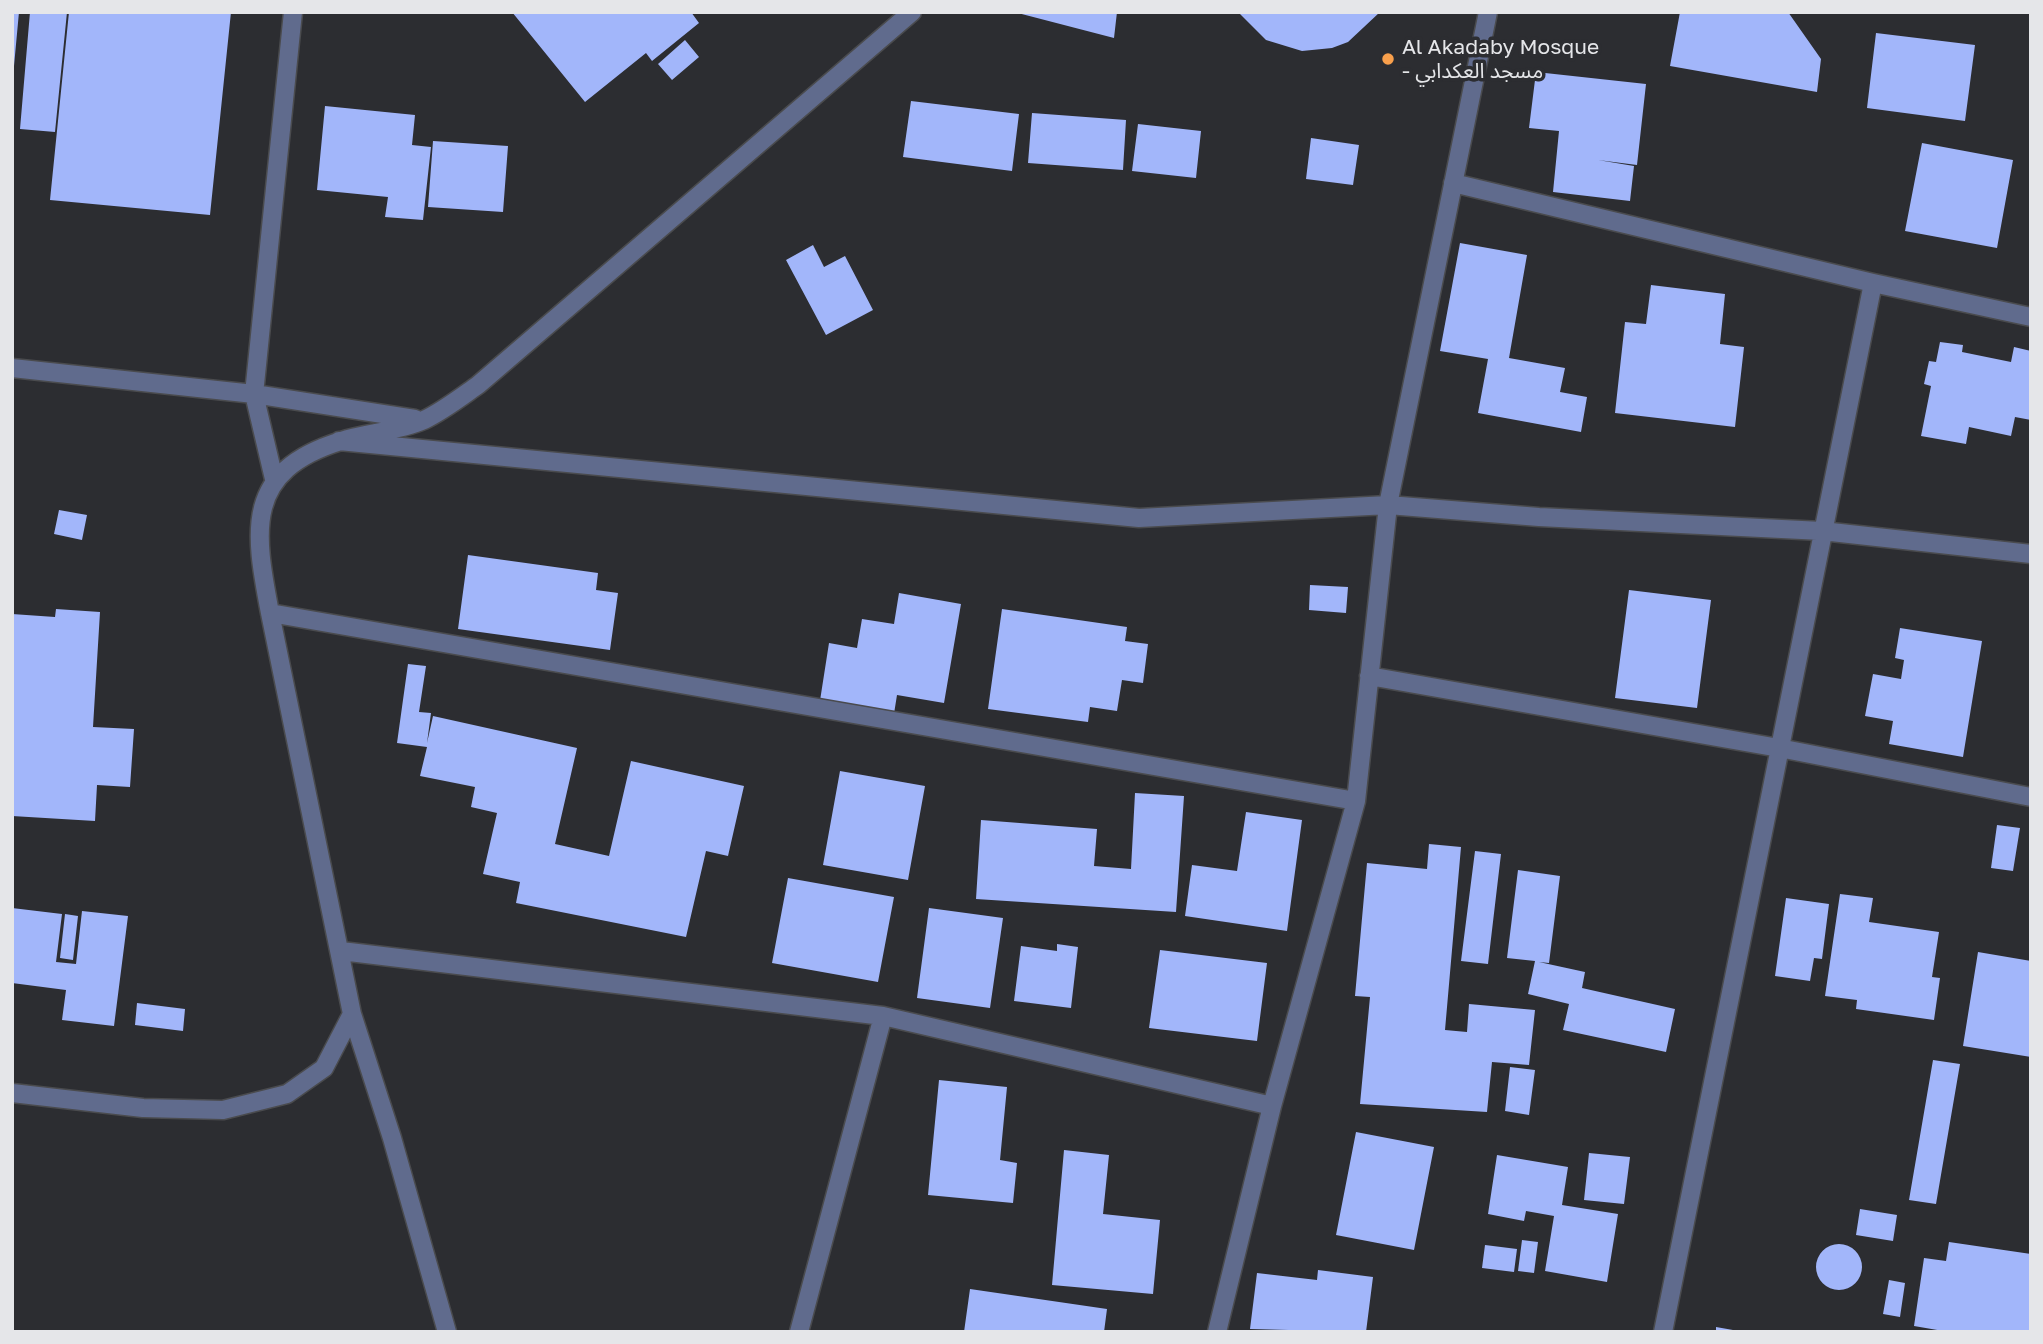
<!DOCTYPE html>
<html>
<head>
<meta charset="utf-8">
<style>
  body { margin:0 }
  #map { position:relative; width:2043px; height:1344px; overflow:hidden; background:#2c2d31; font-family:"Golos Text",sans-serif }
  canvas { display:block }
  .frame { position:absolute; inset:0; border:14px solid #e5e6e9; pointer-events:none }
</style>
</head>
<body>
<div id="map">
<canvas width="2043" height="1344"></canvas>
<div class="frame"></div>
</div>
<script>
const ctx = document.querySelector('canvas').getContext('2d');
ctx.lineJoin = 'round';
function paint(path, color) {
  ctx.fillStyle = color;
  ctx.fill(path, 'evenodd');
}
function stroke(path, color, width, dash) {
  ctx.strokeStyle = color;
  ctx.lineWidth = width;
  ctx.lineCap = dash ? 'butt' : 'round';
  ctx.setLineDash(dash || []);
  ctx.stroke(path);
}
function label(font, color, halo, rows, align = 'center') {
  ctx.font = font + ' "Golos Text","Noto Sans Arabic",sans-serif';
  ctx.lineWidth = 7;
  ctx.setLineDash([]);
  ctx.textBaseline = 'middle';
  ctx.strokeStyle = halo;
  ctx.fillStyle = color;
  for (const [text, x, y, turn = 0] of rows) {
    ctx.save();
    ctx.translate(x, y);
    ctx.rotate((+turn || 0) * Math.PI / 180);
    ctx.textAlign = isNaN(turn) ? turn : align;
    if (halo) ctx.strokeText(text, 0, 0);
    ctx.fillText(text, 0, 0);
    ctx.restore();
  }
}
paint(new Path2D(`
  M12,12H19L14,66H12Z
  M30,12H67L55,132L20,129Z
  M69,12H231L210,215L50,200Z
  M512,12H691L699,23L652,61L646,53L585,102Z
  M1014,12H1117L1114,38Z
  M1238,12H1380L1348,42L1332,48L1302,51L1266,40Z
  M1680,12H1788L1821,59L1817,92L1670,66Z
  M1876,33L1975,45L1965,121L1867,108Z
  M685,40L699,57L672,80L658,64Z
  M1536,72L1646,84L1637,165L1598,160L1634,166L1630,201L1553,192L1559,131L1529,128Z
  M911,101L1019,114L1012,171L903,157Z
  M325,106L415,115L412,145L431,147L423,220L385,217L388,197L317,190Z
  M1032,113L1126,120L1123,170L1028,163Z
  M1138,124L1201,131L1196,178L1132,171Z
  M1311,138L1359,145L1353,185L1306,179Z
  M433,141L508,146L503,212L428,207Z
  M1922,143L2013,160L1997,248L1905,231Z
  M1460,243L1527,255L1509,358L1565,368L1560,392L1587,397L1581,432L1478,413L1488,359L1440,351Z
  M813,245L824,267L845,256L873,310L826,335L786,260Z
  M1651,285L1725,294L1720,344L1744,347L1735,427L1615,413L1625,322L1646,324Z
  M1940,342L1963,345L1962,352L2011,362L2014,347L2031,351V420L2015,417L2011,436L1969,427L1966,444L1921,436L1931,386L1924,384L1929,361L1936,362Z
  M59,510L87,515L82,540L54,534Z
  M468,555L598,573L596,590L618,593L610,650L458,629Z
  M1310,585L1348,587L1346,613L1309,610Z
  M1629,590L1711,600L1697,708L1615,698Z
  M899,593L961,604L944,703L897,695L893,720L819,707L829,643L857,648L862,619L894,624Z
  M56,609L100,612L93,727L134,729L130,787L97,785L95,821L12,816V614L55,617Z
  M1002,609L1127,627L1125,641L1148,644L1143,683L1122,680L1117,711L1090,707L1088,722L988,709Z
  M1900,628L1982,641L1963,757L1889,744L1893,721L1865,716L1873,674L1901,679L1904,660L1895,658Z
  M408,664L426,666L419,712L431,713L427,743L433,716L577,748L555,844L609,856L631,761L744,786L728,856L706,851L686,937L516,903L520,882L483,874L497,813L471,807L475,787L420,776L427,747L397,743Z
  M840,771L925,786L908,880L823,865Z
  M1135,793L1184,796L1176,912L976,899L981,820L1097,829L1094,866L1131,869Z
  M1246,812L1302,820L1287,931L1185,916L1192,865L1237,871Z
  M1997,825L2020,828L2013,871L1991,868Z
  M1429,844L1461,847L1445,1030L1467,1032L1469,1004L1535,1010L1529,1065L1492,1062L1487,1112L1360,1104L1370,997L1355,996L1367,863L1427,869Z
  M1475,851L1501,854L1488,964L1461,961Z
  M1518,870L1560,876L1549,963L1539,962L1585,972L1582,988L1675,1009L1666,1052L1563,1030L1569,1004L1528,994L1535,961L1507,958Z
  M788,878L894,897L878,982L772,963Z
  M1840,894L1873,898L1869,922L1939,932L1932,977L1940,978L1934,1020L1856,1009L1857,1000L1825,996Z
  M1786,898L1829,904L1822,959L1814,958L1810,981L1775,976Z
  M12,908L62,914L56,962L76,964L82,911L128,916L114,1026L62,1020L66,990L12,983Z
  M929,908L1003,918L990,1008L917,998Z
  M65,914L78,916L73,960L60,958Z
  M1057,944L1078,947L1071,1008L1014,1001L1021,946L1057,951Z
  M1160,950L1267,963L1257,1041L1149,1028Z
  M1978,952L2031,961V1057L1963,1046Z
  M137,1003L185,1009L183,1031L135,1025Z
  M1933,1060L1960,1064L1936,1204L1909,1200Z
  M1510,1067L1535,1070L1529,1115L1505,1111Z
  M939,1080L1007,1087L1000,1160L1017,1163L1013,1203L928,1195Z
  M1356,1132L1434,1147L1414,1250L1336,1235Z
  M1064,1150L1109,1155L1103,1214L1160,1220L1153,1294L1052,1285Z
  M1589,1153L1630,1157L1624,1204L1584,1200Z
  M1497,1155L1568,1167L1562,1205L1618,1214L1607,1282L1545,1271L1554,1216L1526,1211L1524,1221L1488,1214Z
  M1860,1209L1897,1215L1893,1241L1856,1235Z
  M1522,1240L1538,1242L1534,1273L1518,1271Z
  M1949,1242L2031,1254V1332H1949L1914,1326L1924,1258L1946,1261Z
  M1816 1267a23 23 0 1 1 46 0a23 23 0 1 1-46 0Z
  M1485,1245L1517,1249L1514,1272L1482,1268Z
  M1318,1270L1373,1277L1366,1332L1250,1329L1257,1273L1317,1280Z
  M1889,1280L1905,1283L1900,1317L1883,1314Z
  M970,1289L1107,1309L1104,1332H964Z
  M1716,1327L1733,1330V1332H1716Z`), '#a2b6fa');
const minor = new Path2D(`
  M1453,183L1873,283L2031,317
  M12,368L254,394L415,419
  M339,441L1139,518L1388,505L1539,517L1822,531L2031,554
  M274,479L254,394L293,12
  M270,613L1356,801
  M1369,676L1779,748L2031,797
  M341,951L883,1016L1272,1106
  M12,1093L143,1108L223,1110L287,1094L324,1068L352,1014
  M447,1332L392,1138L352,1014L270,613C254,530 244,471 341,441C367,433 399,431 424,420C443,411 461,397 478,385L912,12
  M799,1332L883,1016
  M1217,1332L1272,1106L1356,801L1388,505L1488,12
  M1663,1332L1873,283`);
stroke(minor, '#4a4b4e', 21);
stroke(minor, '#606b8d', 18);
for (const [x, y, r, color] of [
  [1388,59,7,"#f9a04c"]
]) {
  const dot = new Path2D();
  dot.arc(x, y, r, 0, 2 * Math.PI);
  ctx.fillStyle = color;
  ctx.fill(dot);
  stroke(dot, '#2c2d31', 2.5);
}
label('21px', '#e5e6e9', '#2c2d31', [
  ["Al Akadaby Mosque",1402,47],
  ["- مسجد العكدابي",1402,71]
], 'left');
</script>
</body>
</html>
